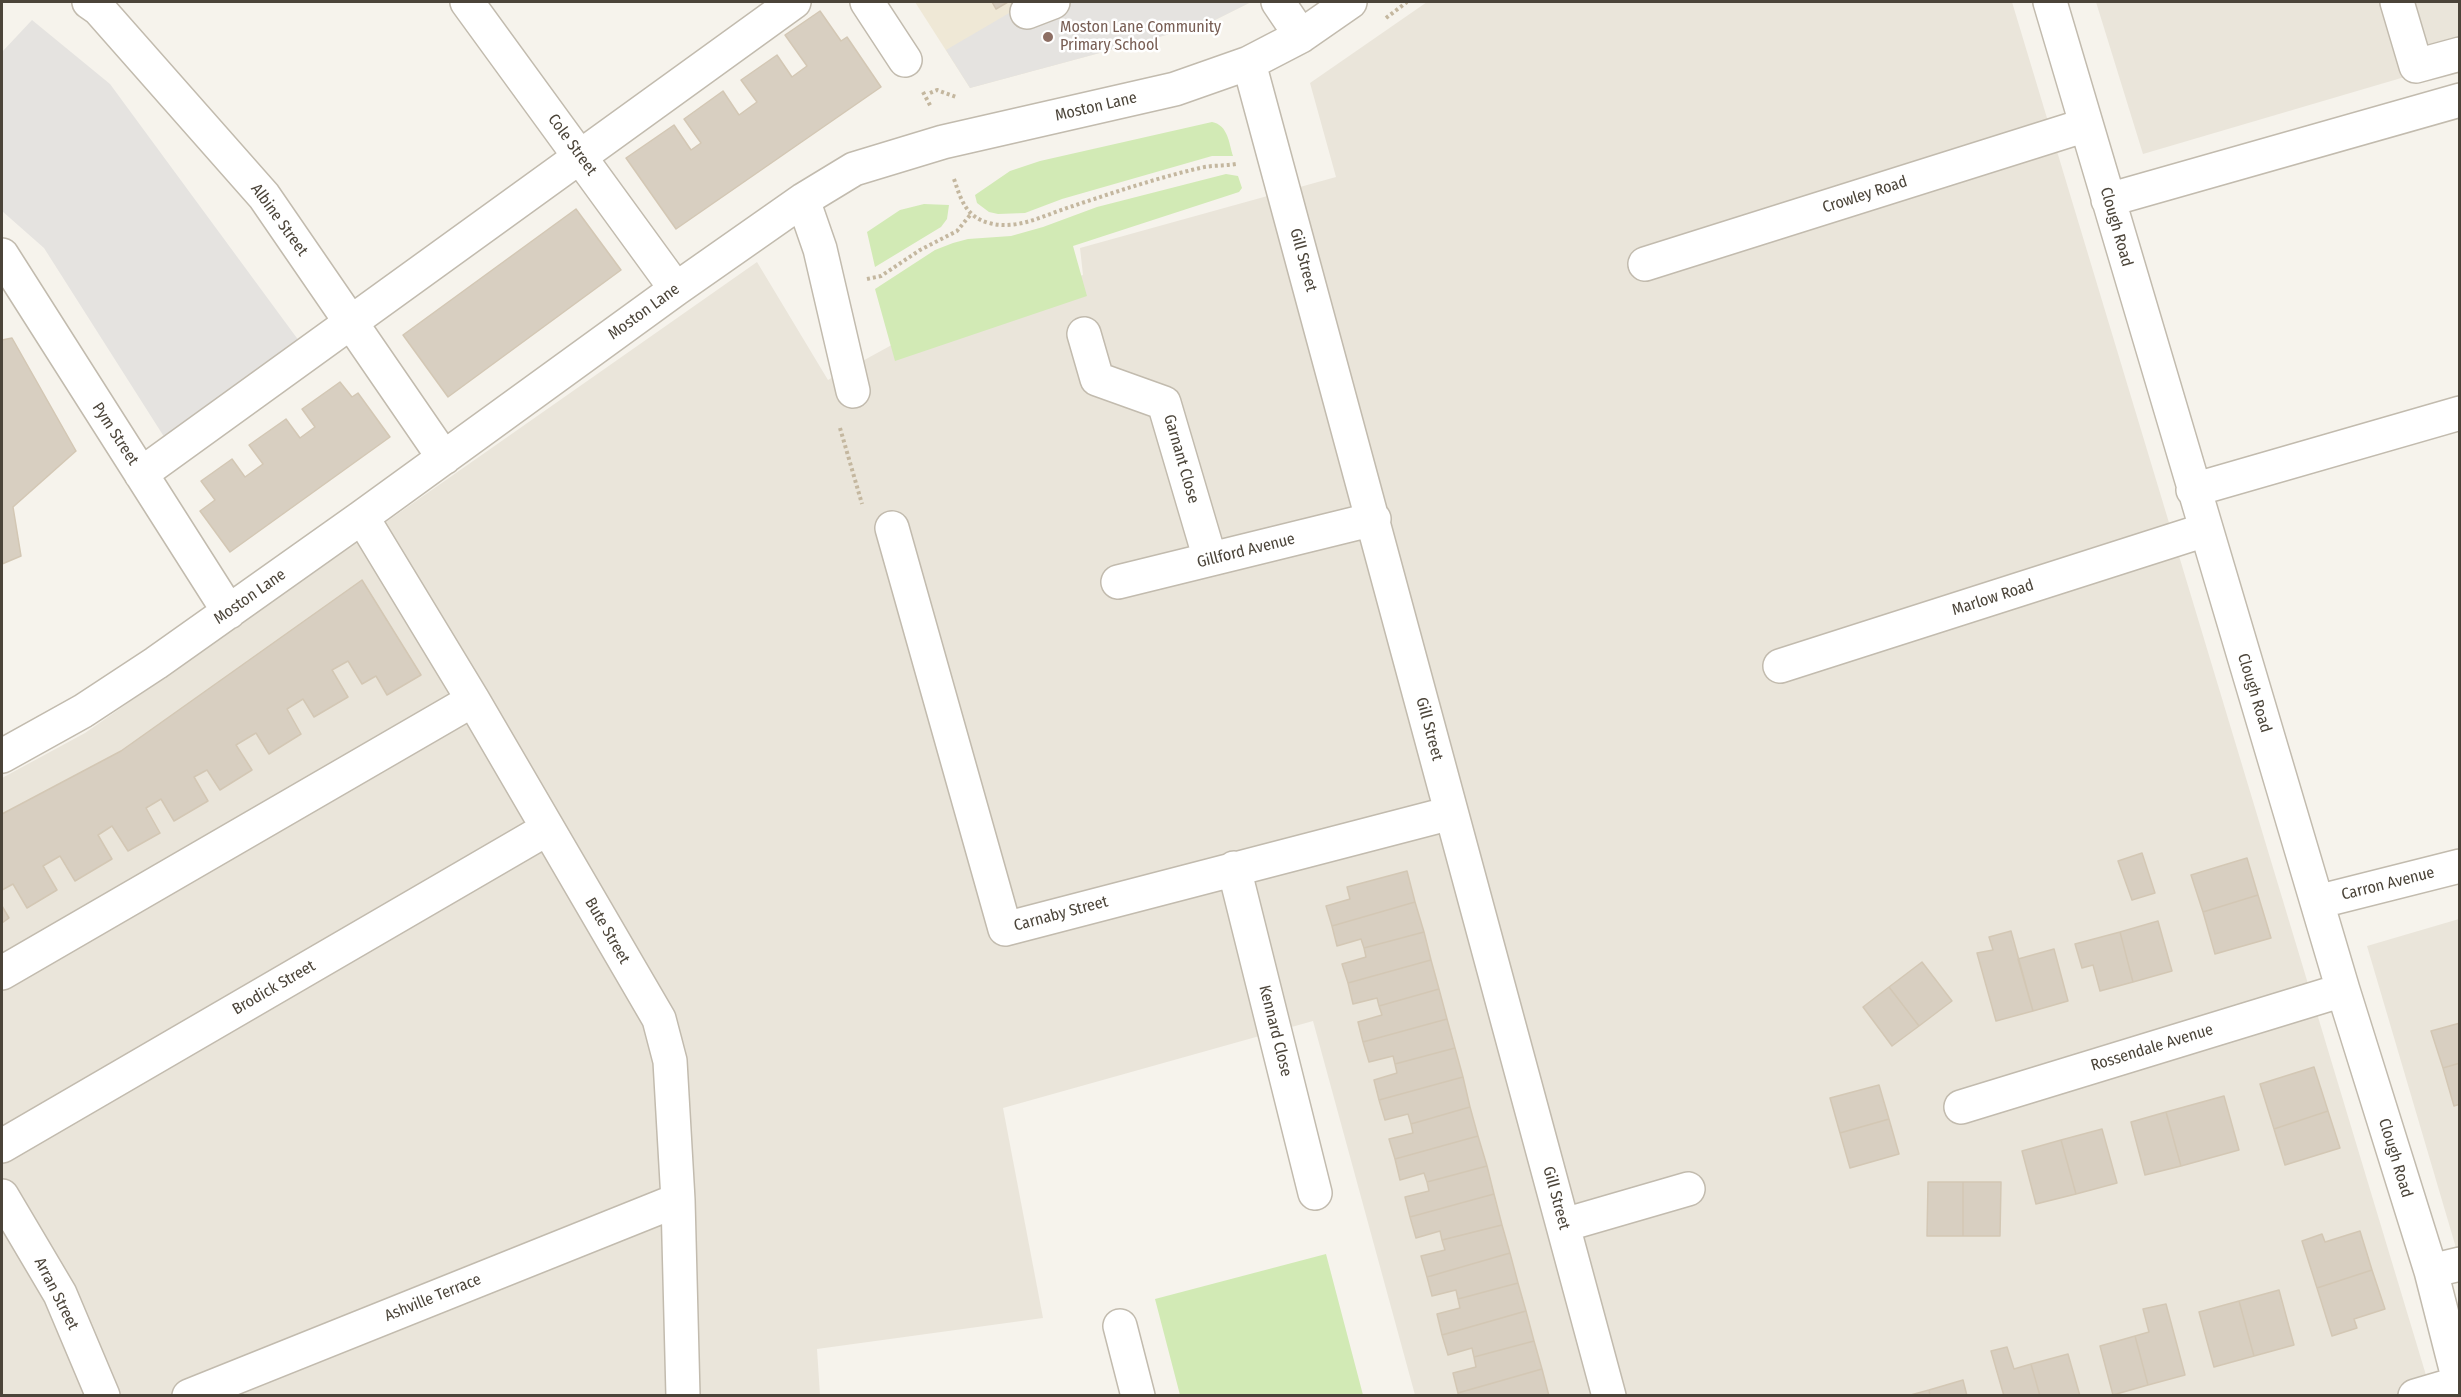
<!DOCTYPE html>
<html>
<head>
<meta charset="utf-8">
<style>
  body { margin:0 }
  #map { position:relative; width:2461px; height:1397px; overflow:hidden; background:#f6f3ec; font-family:"Fira Sans Condensed",sans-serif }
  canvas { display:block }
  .frame { position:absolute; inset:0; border:3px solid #4b4439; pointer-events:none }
</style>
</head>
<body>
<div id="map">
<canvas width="2461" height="1397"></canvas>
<div class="frame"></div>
</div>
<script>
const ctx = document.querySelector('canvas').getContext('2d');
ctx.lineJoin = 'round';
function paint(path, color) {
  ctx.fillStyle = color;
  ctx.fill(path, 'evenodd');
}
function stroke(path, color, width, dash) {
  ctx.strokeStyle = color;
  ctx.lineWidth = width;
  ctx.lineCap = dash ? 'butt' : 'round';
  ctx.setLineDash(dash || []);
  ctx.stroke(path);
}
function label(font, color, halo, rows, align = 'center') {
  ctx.font = font + ' "Fira Sans Condensed",sans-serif';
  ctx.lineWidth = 5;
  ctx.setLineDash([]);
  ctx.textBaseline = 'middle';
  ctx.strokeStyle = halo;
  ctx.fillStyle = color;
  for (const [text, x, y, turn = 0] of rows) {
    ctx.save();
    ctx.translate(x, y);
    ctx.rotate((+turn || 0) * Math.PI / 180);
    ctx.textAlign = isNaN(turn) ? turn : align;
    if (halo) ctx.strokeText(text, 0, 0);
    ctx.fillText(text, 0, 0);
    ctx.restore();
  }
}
paint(new Path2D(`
  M1427,2H2012L2432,1395H1415L1313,1021L1003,1108L1043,1318L817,1349L820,1395L2,1396V778L85,733L757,262L828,380L948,314L1083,275L1080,248L1336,177L1310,83Z
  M2096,2H2459V61L2143,154Z
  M2459,919V1258L2367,946Z`), '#eae5da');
paint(new Path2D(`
  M915,2H1251L1207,24L970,88Z`), '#efe8d6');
paint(new Path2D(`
  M1212,122C1228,125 1229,143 1233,156H1212L1062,199L1025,213L998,214L989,212L977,203L975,195L1010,171L1040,161Z
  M1226,174L1238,176L1242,188L1239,192L1073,246L1087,296L895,361L875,289L935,250L953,243L968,239L1011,236L1043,227L1097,207Z
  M924,204L949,205L947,219L941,227L875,267L867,232L900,210Z
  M1326,1254L1363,1395H1180L1155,1299Z`), '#d2eab5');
paint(new Path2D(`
  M1028,2H1251L1207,24L970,88L946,50Z
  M32,20L110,84L302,345L168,443L44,248L2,211V52Z`), '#e5e3e0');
const building = new Path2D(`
  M992,2H1008L996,9Z
  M820,11L841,41L847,37L881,87L676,229L626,158L674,125L691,150L701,143L684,119L723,91L739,115L757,102L741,80L777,55L792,77L807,66L785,35Z
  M576,209L621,270L448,397L403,335Z
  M12,338L76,451L13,507L21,556L2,564V340Z
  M340,382L352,397L358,393L390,437L230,552L200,511L215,500L201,481L232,459L245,477L263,464L249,445L286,419L300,438L315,427L302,409Z
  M362,580L421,675L387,695L376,676L362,684L348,661L332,670L348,697L314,717L303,699L287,709L301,734L269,754L256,733L236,745L252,770L220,790L207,770L194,777L208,801L174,821L161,799L146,808L160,833L128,851L112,826L98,835L112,859L75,881L60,856L43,866L57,890L27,908L13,884L2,890V814L121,751Z
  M2142,853L2155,893L2132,900L2118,861Z
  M2247,858L2258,895L2203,912L2191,875Z
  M1407,871L1415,902L1332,926L1326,906L1350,899L1347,887Z
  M2258,895L2271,938L2215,954L2203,912Z
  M1415,902L1424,932L1364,948L1361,939L1337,946L1332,926Z
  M2,906L9,918L2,923Z
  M2158,921L2172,971L2133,982L2120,932Z
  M2011,931L2033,1011L1996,1021L1977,953L1993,950L1989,937Z
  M1424,932L1431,960L1348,983L1342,964L1366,957L1364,948Z
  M2120,932L2133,982L2100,991L2093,965L2082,968L2075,944Z
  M2054,949L2068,1001L2033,1011L2018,959Z
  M1431,960L1439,989L1379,1006L1377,998L1353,1004L1348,983Z
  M1922,962L1952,1001L1919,1026L1889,987Z
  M1889,987L1919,1026L1892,1046L1863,1007Z
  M1439,989L1447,1019L1363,1042L1358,1022L1382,1015L1379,1006Z
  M1447,1019L1455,1048L1395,1064L1393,1056L1369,1062L1363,1042Z
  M2460,1023V1063L2443,1068L2431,1031Z
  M1455,1048L1463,1077L1379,1100L1374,1080L1397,1073L1395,1064Z
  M2460,1063V1104L2454,1106L2443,1068Z
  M2314,1067L2328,1111L2274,1129L2260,1084Z
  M1463,1077L1470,1107L1411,1124L1408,1114L1385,1120L1379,1100Z
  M1879,1085L1889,1119L1840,1133L1830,1098Z
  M2224,1096L2239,1150L2181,1166L2166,1112Z
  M1470,1107L1478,1136L1395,1159L1389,1139L1413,1133L1411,1124Z
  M2328,1111L2340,1148L2285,1165L2274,1129Z
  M2166,1112L2181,1166L2145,1175L2131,1122Z
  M1889,1119L1899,1154L1850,1168L1840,1133Z
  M2102,1129L2117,1183L2076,1194L2061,1140Z
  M1478,1136L1487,1166L1427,1182L1424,1173L1400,1180L1395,1159Z
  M2061,1140L2076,1194L2036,1204L2022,1151Z
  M1487,1166L1494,1194L1410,1217L1405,1197L1429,1191L1427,1182Z
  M1928,1182H1963V1236H1927Z
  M1963,1182H2001L2000,1236H1963Z
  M1494,1194L1502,1225L1442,1240L1440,1231L1416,1238L1410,1217Z
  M1502,1225L1510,1253L1427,1277L1421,1256L1445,1250L1442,1240Z
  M2360,1231L2372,1270L2317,1288L2302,1241L2322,1234L2325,1242Z
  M1510,1253L1518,1283L1458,1299L1456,1290L1432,1296L1427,1277Z
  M2372,1270L2385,1309L2354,1319L2357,1328L2332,1336L2317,1288Z
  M1518,1283L1526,1311L1442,1335L1437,1314L1460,1308L1458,1299Z
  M2279,1290L2294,1345L2254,1356L2239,1301Z
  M2239,1301L2254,1356L2214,1367L2199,1312Z
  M2166,1304L2185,1375L2148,1385L2135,1336L2149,1332L2143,1309Z
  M1526,1311L1534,1341L1474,1357L1472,1348L1448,1355L1442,1335Z
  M2135,1336L2148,1385L2113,1395L2100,1346Z
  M1534,1341L1542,1369L1458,1393L1453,1373L1476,1367L1474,1357Z
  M2007,1347L2014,1369L2031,1364L2040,1396H2004L1991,1351Z
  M2068,1354L2080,1396H2040L2031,1364Z
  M1542,1369L1549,1396H1459L1458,1393Z
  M1963,1380L1967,1396H1930L1929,1390Z
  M1929,1390L1930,1396H1907Z`);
paint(building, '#d8cfc1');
stroke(building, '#d3c7b4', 1.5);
const minor = new Path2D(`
  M89,2L99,9L264,196L444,458
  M467,2L676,289
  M867,2L905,60
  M1278,2L1301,36
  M2050,2L2343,990L2431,1271L2460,1385
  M2397,2L2416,66L2460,54
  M1027,12L1053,2
  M1249,63L1609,1396
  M803,200L820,249L853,391
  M2108,200L2460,100
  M2,255L229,612
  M1645,264L2086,125
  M1084,334L1097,379L1164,403L1210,559
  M141,474L794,2
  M2193,490L2460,413
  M362,517L473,700L659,1019L670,1061L678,1200L683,1396
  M892,528L1005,929L1451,813
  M1118,582L1374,519
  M1780,666L2205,530
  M2,756L83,711L156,663L362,517L676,289L803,200L854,169L943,142L1175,89L1249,63L1301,36L1350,2
  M1234,868L1315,1193
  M2317,902L2460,866
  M2,973L473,700
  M1961,1107L2343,990
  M2,1146L547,829
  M2,1196L60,1294L103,1396
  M1564,1225L1688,1189
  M2431,1271L2460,1264
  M1120,1326L1138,1396
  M189,1396L678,1200
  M2415,1396L2459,1383`);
stroke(minor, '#c2bbae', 36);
stroke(new Path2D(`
  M1386,18L1407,2
  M923,92L931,107
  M930,93L937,90L956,97
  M954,179C961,200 966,217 989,223C1018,231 1046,214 1073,206C1115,192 1157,178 1200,168C1212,165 1224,166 1236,164
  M867,279L881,276L920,250L957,231L971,214
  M840,428L862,504`), '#c4b79f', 4, [3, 3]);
stroke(minor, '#fff', 33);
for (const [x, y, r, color] of [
  [1048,37,6,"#8d6e63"]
]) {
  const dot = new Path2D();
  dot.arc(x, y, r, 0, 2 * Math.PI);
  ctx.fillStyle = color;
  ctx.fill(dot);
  stroke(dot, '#fff', 2);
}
label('16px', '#785e54', '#fff', [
  ["Moston Lane Community",1060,28],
  ["Primary School",1060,46]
], 'left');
label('16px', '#4b4439', '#fff', [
  ["Moston Lane",1096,107,-13],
  ["Cole Street",572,145,54],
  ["Crowley Road",1865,195,-18],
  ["Albine Street",279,220,54],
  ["Clough Road",2116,227,74],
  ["Gill Street",1303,260,75],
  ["Moston Lane",644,312,-36],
  ["Pym Street",115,434,57],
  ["Garnant Close",1181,459,74],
  ["Gillford Avenue",1246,551,-14],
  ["Moston Lane",250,597,-35],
  ["Marlow Road",1993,598,-18],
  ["Clough Road",2254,693,73],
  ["Gill Street",1429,729,75],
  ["Carron Avenue",2388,884,-14],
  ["Carnaby Street",1061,914,-15],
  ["Bute Street",607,931,60],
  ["Brodick Street",274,988,-30],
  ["Kennard Close",1275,1031,76],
  ["Rossendale Avenue",2152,1048,-17],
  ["Clough Road",2395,1158,73],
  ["Gill Street",1556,1198,75],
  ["Arran Street",56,1294,63],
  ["Ashville Terrace",433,1298,-22]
]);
</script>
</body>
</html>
